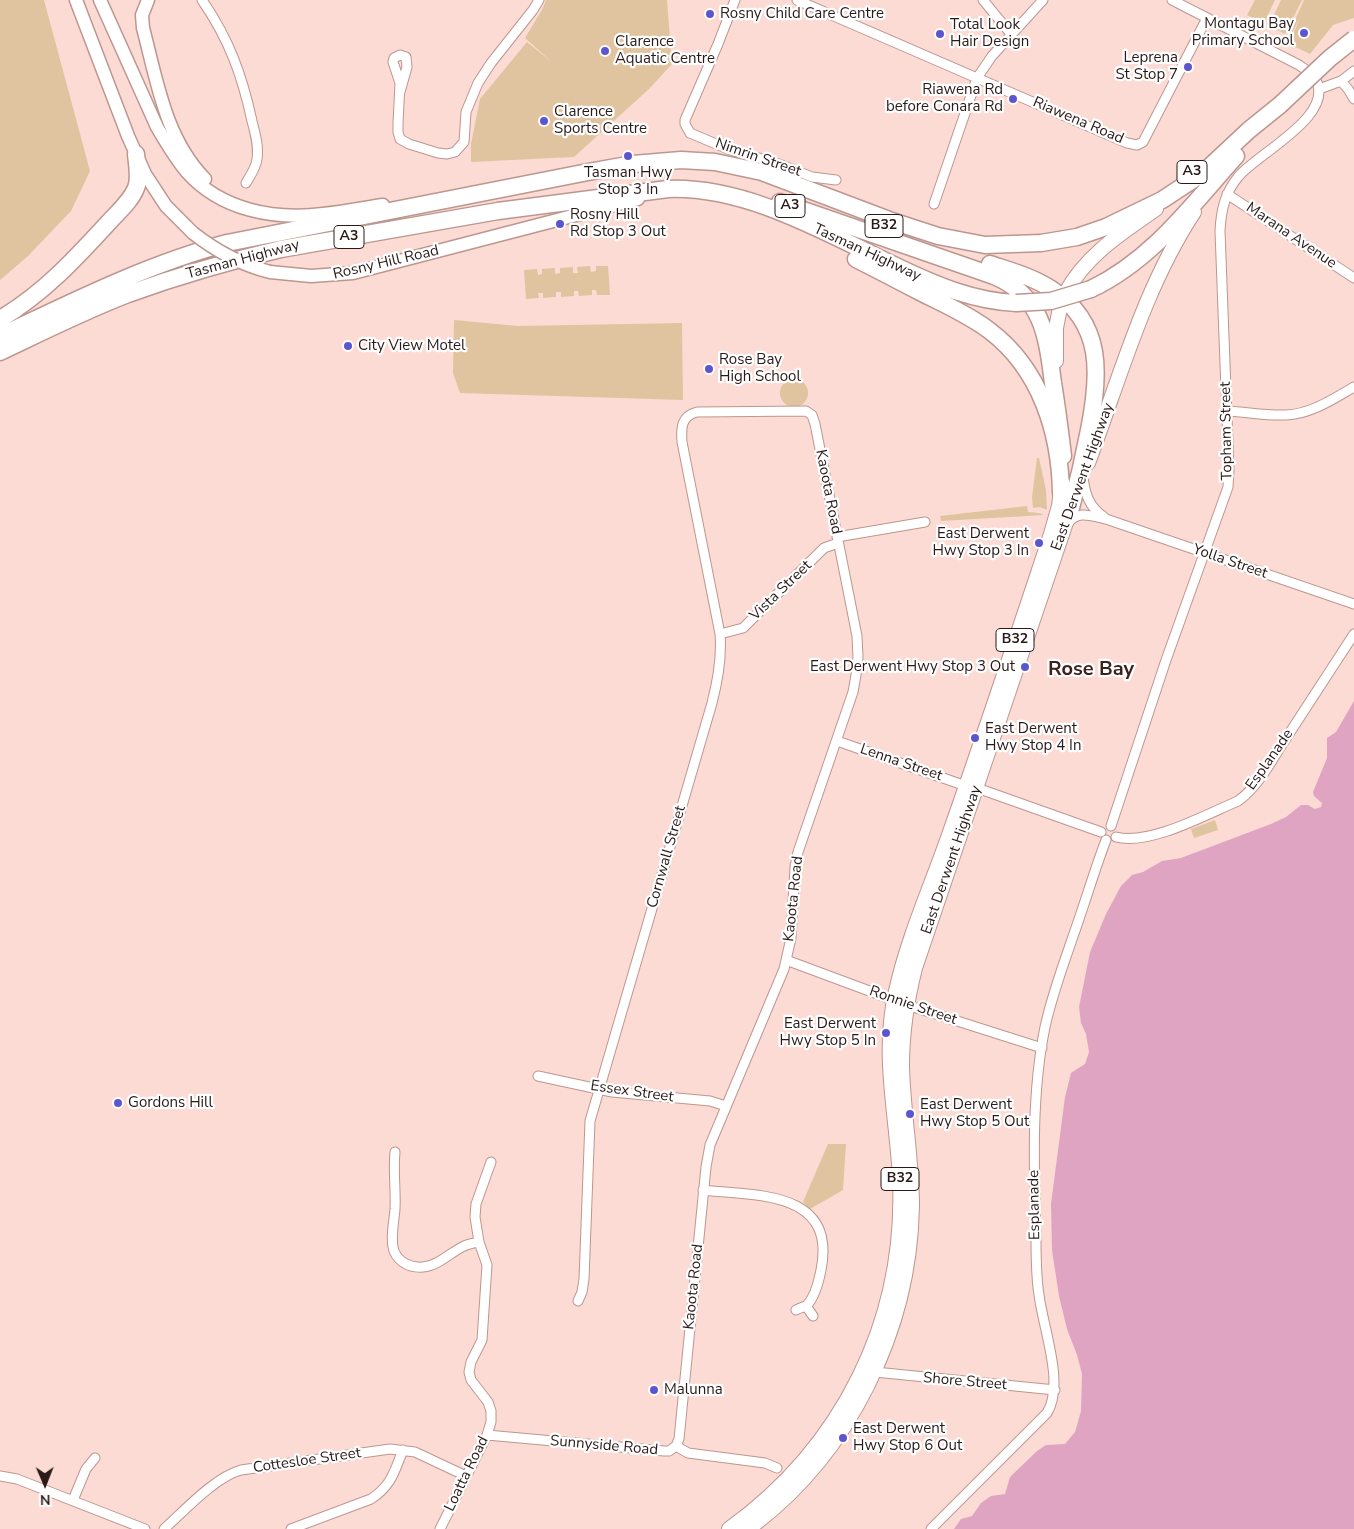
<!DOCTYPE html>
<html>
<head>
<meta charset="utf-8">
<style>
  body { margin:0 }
  #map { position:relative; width:1354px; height:1529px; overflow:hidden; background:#fcdbd4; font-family:"Nunito Sans",sans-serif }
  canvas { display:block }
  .north { position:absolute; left:20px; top:1459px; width:50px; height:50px; -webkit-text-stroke:4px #fff; paint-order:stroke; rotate:179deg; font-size:14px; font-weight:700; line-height:20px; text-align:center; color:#291a18 }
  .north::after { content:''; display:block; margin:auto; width:18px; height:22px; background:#291a18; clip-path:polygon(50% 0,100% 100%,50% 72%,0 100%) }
</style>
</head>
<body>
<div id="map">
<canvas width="1354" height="1529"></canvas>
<div class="north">N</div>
</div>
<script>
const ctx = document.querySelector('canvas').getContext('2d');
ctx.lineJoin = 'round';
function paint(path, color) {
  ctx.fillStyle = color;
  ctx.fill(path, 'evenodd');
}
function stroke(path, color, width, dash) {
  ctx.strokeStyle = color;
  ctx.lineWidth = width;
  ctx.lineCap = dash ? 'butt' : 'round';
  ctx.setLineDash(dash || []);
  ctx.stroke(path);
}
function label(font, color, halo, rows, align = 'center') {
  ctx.font = font + ' "Nunito Sans",sans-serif';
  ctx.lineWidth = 4.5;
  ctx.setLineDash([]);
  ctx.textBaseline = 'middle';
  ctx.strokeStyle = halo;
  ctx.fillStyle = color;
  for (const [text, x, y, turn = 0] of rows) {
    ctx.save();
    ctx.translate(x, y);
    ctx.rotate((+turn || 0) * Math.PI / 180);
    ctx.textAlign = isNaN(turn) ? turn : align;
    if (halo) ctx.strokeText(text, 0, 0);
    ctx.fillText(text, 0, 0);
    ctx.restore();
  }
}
paint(new Path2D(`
  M0,0H44L90,171L71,211L28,256L0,280Z
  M546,0H667L672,64L649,89L574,157L471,162V144L480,99L527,42L553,63L525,38L543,8Z
  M1255,0H1275L1264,23L1247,15Z
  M1281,0H1302L1285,34L1269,26Z
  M1304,0H1354V18L1333,25L1310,54L1289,44L1300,18L1287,43L1285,42Z
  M590,266L591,272L596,271V266H608L610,295H597L596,290H592V295L579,296L578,291H574V296L561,297V292H556V297L543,298V293H538L539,298L526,299L524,270L537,269L538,275L542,274V269L555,268V274L560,273V268L573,267V273H578L577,267Z
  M454,320L518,326L682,323L683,400L460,393L453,373Z
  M780 393a14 14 0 1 1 28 0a14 14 0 1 1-28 0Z
  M1037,458H1039L1046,490L1047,510L1040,507L1033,508L1032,497Z
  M1027,506L1028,512L1039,513L1044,515L941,521L940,516Z
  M1215,820L1218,830L1194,838L1191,829Z
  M828,1144H846L843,1190L810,1209L803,1202Z`), '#e0c49f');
paint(new Path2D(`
  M1354,701V1529H954L961,1519L972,1516L981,1503L991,1496L1005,1494L1010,1477L1037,1451L1046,1445L1065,1444L1075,1432L1081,1411L1082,1374L1077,1355L1067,1329L1059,1296L1052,1250L1051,1204L1065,1097L1071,1073L1085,1064L1089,1052L1086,1034L1081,1023L1079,1007L1090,952L1106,914L1121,886L1132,875L1143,872L1162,861L1181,858L1271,824L1286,817L1301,805H1308L1315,809L1321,807L1322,803L1314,796L1313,792L1327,758V738L1336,732Z`), '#e0a4c3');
const street = new Path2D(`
  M202,0C229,39 242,75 252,121C255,133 259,146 257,159C256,168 250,176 246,183
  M735,0L718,44L685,120V124L690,133L728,149L779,164L812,177L836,180
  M797,0L1127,143L1137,145L1143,142L1207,18
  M983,0L1011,34
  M1341,81L1348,89L1354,99
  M1319,89L1341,81L1354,71
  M400,92L407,67L406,57L400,55L394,58L393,62L400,83L398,123V132L400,139L409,144L438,153L447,154L455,152L464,142L466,112L478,83L491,63L533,10L539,0
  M1227,194L1354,278
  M934,204L977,78L992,56L1043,0
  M1228,411C1247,412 1267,416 1286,415C1311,414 1333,399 1354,387
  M1083,477C1085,494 1089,507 1104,517
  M1068,523C1078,510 1091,516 1106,519L1354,604
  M837,537L925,522
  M720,634L743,628L824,548L838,543
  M837,741L966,786
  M977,788L1101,832
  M1111,826L1166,660L1228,487L1229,470L1220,231C1221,210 1225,193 1238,177C1256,154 1340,114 1314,77C1311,72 1304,69 1299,65L1172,0
  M1116,837C1149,846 1207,814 1238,801C1259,786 1271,761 1285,740C1308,705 1331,669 1354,634
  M786,960L907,1005L1042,1048
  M538,1076L612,1092L710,1101L726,1106
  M395,1152C393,1172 396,1189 395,1209C394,1222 390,1239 394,1251C399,1263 411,1268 423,1267C438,1266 451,1252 464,1246C468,1244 474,1243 479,1242
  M703,1190C756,1196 837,1190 821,1270C819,1280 815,1297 807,1305C805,1307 799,1308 796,1310
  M578,1301L582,1292L584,1279L590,1121L712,703C718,680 722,658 720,634L682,442C681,428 681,416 697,412L806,411L812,415L815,424L857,636L858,657L856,675L853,692L798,852L795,867L791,938L784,969L710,1145L706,1167L679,1439L676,1446
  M806,1306L813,1316
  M875,1372L1055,1390
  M487,1435L664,1451H669L676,1446L688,1453L765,1463L777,1468
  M0,1476L17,1479L145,1529
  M73,1500L86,1469L95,1458
  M164,1529C184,1511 215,1477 241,1470L390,1449L415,1452L466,1476
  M291,1529L371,1499C392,1485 394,1472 403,1450
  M440,1529L487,1435L491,1422V1411L488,1402L471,1380L469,1372L471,1362L482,1340L487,1265L479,1242L475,1217L476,1204L491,1162
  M931,1529L1047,1413C1065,1384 1043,1328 1039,1295C1036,1276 1036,1257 1036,1238C1034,1170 1031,1095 1045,1027C1053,990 1067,955 1079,919C1088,893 1096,866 1106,840`);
const secondary = new Path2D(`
  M76,0L128,136L145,174L166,206L193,233
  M100,0L157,127C166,142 175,158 187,172C221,210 273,220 323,214C343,212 363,208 383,205
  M148,0L142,15L143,28C157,81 165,138 205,179
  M270,272L311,276L353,273L638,199`);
const primary = new Path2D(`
  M1065,294C1085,256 1121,233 1156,209
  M1056,361V328L1061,303
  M1088,463C1120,378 1144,288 1194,212
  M729,1529C843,1447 906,1320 900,1179C897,1116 881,1054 896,991C908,937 932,884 950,832C985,733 1018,633 1051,534L1059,506L1062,482
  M748,1529C849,1455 910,1330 912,1206C912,1159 903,1112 902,1066C902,1032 907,1000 915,968L1074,499`);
const highway = new Path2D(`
  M780,202L994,276C1043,296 1047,337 1053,383C1057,407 1060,431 1063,456
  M856,259C878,270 899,281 920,292C944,304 969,315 990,331C1040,369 1060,432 1061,493
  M990,264C1011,271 1033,277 1051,289C1104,323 1100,375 1089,430C1084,456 1078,482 1071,508
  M1091,289C1152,260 1192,205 1236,156
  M0,319C43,294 76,258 109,222C118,212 131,201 136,188C140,178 137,165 136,154
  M0,336C74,301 148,264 227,243L588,172L633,164L681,160L715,162L762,172L889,220L938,236L985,245L1041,243L1077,237L1106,227L1162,200L1203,173L1249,130L1280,105
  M0,352C42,332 84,311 128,294C178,276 229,261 281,249L498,211L668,189C749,186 829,235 900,268C938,286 974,301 1016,303`);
stroke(street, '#bd968f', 11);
stroke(secondary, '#bd968f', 15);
stroke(primary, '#bd968f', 16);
stroke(highway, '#bd968f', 19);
stroke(street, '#fff', 9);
stroke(secondary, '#fff', 12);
stroke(primary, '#fff', 14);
stroke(highway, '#fff', 16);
const secondaryBridge = new Path2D(`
  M193,233C216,251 242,265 270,272`);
const highwayBridge = new Path2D(`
  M1280,105L1330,58L1354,39
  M1016,303L1051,301L1091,289`);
stroke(secondaryBridge, '#bd968f', 15, []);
stroke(highwayBridge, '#bd968f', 19, []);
stroke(secondaryBridge, '#fff', 12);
stroke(highwayBridge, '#fff', 16);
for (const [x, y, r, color] of [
  [710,14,5,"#5b56ce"],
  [1304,33,5,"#5b56ce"],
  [940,34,5,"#5b56ce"],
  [605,51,5,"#5b56ce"],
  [1188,67,5,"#5b56ce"],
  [1013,99,5,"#5b56ce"],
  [544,121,5,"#5b56ce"],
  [628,156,5,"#5b56ce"],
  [560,224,5,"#5b56ce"],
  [348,346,5,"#5b56ce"],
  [709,369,5,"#5b56ce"],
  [1039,543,5,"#5b56ce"],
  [1025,667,5,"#5b56ce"],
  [975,738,5,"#5b56ce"],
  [886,1033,5,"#5b56ce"],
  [118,1103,5,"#5b56ce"],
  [910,1114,5,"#5b56ce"],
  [654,1390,5,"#5b56ce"],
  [843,1438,5,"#5b56ce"]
]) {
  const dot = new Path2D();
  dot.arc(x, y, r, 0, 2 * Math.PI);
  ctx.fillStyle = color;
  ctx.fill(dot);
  stroke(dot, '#fff', 2);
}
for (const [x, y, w] of [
  [1192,172,30],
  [790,206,30],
  [884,226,38],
  [349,237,30],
  [1015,640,38],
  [900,1179,38]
]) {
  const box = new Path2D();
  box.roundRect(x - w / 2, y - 11.5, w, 23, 4);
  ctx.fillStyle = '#fff';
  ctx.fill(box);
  stroke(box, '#291a18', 1);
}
label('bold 14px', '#291a18', null, [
  ["A3",1192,172],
  ["A3",790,206],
  ["B32",884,226],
  ["A3",349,237],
  ["B32",1015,640],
  ["B32",900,1179]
]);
label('15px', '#291a18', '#fff', [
  ["Rosny Child Care Centre",720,14],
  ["Montagu Bay",1294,24,"right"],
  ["Primary School",1294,41,"right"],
  ["Total Look",950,25],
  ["Hair Design",950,42],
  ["Clarence",615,42],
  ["Aquatic Centre",615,59],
  ["Leprena",1178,58,"right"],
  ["St Stop 7",1178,75,"right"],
  ["Riawena Rd",1003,90,"right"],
  ["before Conara Rd",1003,107,"right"],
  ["Clarence",554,112],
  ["Sports Centre",554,129],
  ["Tasman Hwy",628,173,"center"],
  ["Stop 3 In",628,190,"center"],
  ["Rosny Hill",570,215],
  ["Rd Stop 3 Out",570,232],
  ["City View Motel",358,346],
  ["Rose Bay",719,360],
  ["High School",719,377],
  ["East Derwent",1029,534,"right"],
  ["Hwy Stop 3 In",1029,551,"right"],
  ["East Derwent Hwy Stop 3 Out",1015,667,"right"],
  ["East Derwent",985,729],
  ["Hwy Stop 4 In",985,746],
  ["East Derwent",876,1024,"right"],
  ["Hwy Stop 5 In",876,1041,"right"],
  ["Gordons Hill",128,1103],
  ["East Derwent",920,1105],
  ["Hwy Stop 5 Out",920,1122],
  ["Malunna",664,1390],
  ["East Derwent",853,1429],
  ["Hwy Stop 6 Out",853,1446]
], 'left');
label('15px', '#291a18', '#fff', [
  ["Riawena Road",1078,121,23],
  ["Nimrin Street",758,158,19],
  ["Marana Avenue",1291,236,34],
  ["Tasman Highway",867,253,25],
  ["Tasman Highway",243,260,-15],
  ["Rosny Hill Road",386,263,-13],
  ["Topham Street",1227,431,-91],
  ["East Derwent Highway",1083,477,-70],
  ["Kaoota Road",828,492,79],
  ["Yolla Street",1230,562,19],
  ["Vista Street",781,591,-44],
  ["Esplanade",1270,760,-55],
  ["Lenna Street",901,763,19],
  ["Cornwall Street",667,857,-74],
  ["East Derwent Highway",952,860,-71],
  ["Kaoota Road",794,899,-84],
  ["Ronnie Street",913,1006,19],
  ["Essex Street",632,1092,8],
  ["Esplanade",1035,1205,-91],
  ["Kaoota Road",694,1287,-84],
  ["Shore Street",965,1382,5],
  ["Sunnyside Road",604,1446,5],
  ["Cottesloe Street",307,1461,-8],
  ["Loatta Road",467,1474,-64]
]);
label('bold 20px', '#3f211c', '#fff', [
  ["Rose Bay",1091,670]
]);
</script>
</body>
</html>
